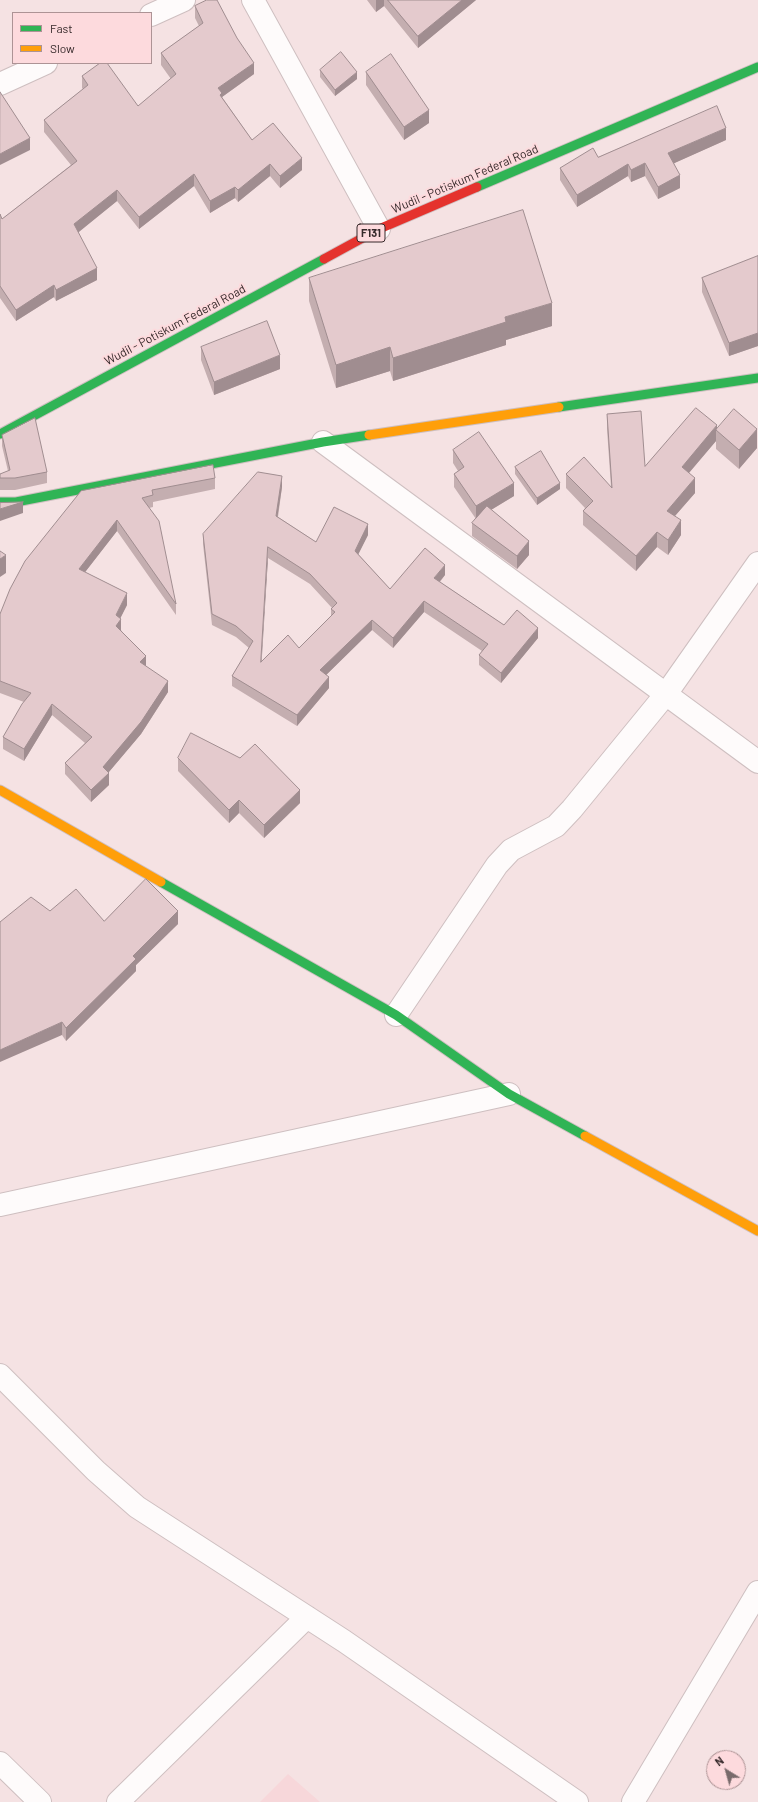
<!DOCTYPE html>
<html>
<head>
<meta charset="utf-8">
<style>
  body { margin:0 }
  #map { position:relative; width:758px; height:1802px; overflow:hidden; background:#f5e2e3; font-family:Barlow,sans-serif }
  canvas { display:block }
  .legend { position:absolute; left:12px; top:12px; width:140px; height:52px; box-sizing:border-box; background:#fddadd; border:1px solid #ad9395; margin:0; padding:5px 7px; list-style:none; font-size:12px; color:#36292a }
  .legend li { display:flex; align-items:center; gap:8px; height:20px }
  .legend b { width:20px; border:1px solid #ad9395 }
  .north { position:absolute; left:706px; top:1750px; width:40px; height:40px; box-sizing:border-box; background:#fddadd; border:1px solid #ad9395; border-radius:50%; rotate:323deg; font-size:11px; font-weight:700; line-height:16px; text-align:center; color:#36292a }
  .north::after { content:''; display:block; margin:auto; width:14px; height:18px; background:#796a6b; clip-path:polygon(50% 0,100% 100%,50% 72%,0 100%) }
</style>
</head>
<body>
<div id="map">
<canvas width="758" height="1802"></canvas>
<ul class="legend">
<li><b style="height:5px;background:#30b455"></b>Fast</li>
<li><b style="height:5px;background:#ff9f0a"></b>Slow</li>
</ul>
<div class="north">N</div>
</div>
<script>
const ctx = document.querySelector('canvas').getContext('2d');
ctx.lineJoin = 'round';
function paint(path, color) {
  ctx.fillStyle = color;
  ctx.fill(path, 'evenodd');
}
function stroke(path, color, width, dash) {
  ctx.strokeStyle = color;
  ctx.lineWidth = width;
  ctx.lineCap = dash ? 'butt' : 'round';
  ctx.setLineDash(dash || []);
  ctx.stroke(path);
}
function label(font, color, halo, rows, align = 'center') {
  ctx.font = font + ' Barlow,sans-serif';
  ctx.lineWidth = 4;
  ctx.setLineDash([]);
  ctx.textBaseline = 'middle';
  ctx.strokeStyle = halo;
  ctx.fillStyle = color;
  for (const [text, x, y, turn = 0] of rows) {
    ctx.save();
    ctx.translate(x, y);
    ctx.rotate((+turn || 0) * Math.PI / 180);
    ctx.textAlign = isNaN(turn) ? turn : align;
    if (halo) ctx.strokeText(text, 0, 0);
    ctx.fillText(text, 0, 0);
    ctx.restore();
  }
}
paint(new Path2D(`
  M288,1774L320,1802H260Z`), '#f7d7da');
const street = new Path2D(`
  M253,0L379,229
  M151,15L184,0
  M0,84L46,63
  M323,442L758,762
  M396,1015L497,865L511,850L556,826L572,809L666,694L758,563
  M0,1205L509,1094
  M0,1375L96,1471L137,1507L344,1641L577,1802
  M0,1763L40,1802
  M118,1802L307,1617
  M633,1802L758,1592`);
const fast = new Path2D(`
  M477,187L758,67
  M559,407L758,378
  M0,434L324,259
  M0,502H16L323,442L369,435
  M161,882L396,1015L509,1094L585,1136`);
const slow = new Path2D(`
  M369,435L559,407
  M0,790L161,882
  M585,1136L758,1231`);
const jam = new Path2D(`
  M324,259L379,229L477,187`);
stroke(street, '#cebfc0', 24);
stroke(fast, '#cebfc0', 11);
stroke(slow, '#cebfc0', 11);
stroke(jam, '#cebfc0', 11);
stroke(street, '#fefbfb', 22);
stroke(fast, '#30b455', 9);
stroke(slow, '#ff9f0a', 9);
stroke(jam, '#e5322d', 9);
paint(new Path2D(`
  M367,0H476L418,48L384,6L376,12Z
  M195,6L254,74L222,97L252,140L302,170L280,188L270,176L238,202L235,198L210,213L194,186L139,229L117,201L78,232L97,280L56,301L54,297L16,321L0,298V214L2,219L71,165L44,132V120L83,89L82,88V76L138,106L171,79L161,65V53L199,26L195,18Z
  M320,70L357,79L335,96L320,77Z
  M366,72L429,123L404,140L366,85Z
  M726,140L674,163L680,188L658,199L645,176L631,182L628,176L577,207L560,180V168L598,157Z
  M758,256V346L729,356L702,292V278Z
  M309,278L552,326L506,340V345L393,381L390,371L336,388L309,301Z
  M201,347L280,369L214,395L201,360Z
  M607,414L645,466L717,429L757,448L739,469L716,449V441L689,473L695,493L675,516L681,535L668,555L657,547L636,571L583,525V511L585,508L566,488V474L611,487L607,429Z
  M2,435L47,472V483L15,490H0V474L8,471L2,446Z
  M453,450L514,496L491,510L529,555L517,569L472,536V523L476,519L454,487V474L458,471L453,463Z
  M515,467L560,489L537,505L515,474Z
  M215,478V489L153,502V507L149,508L176,604V615L117,531L85,572L127,605L120,618L121,630L146,666L168,692L141,734L108,773L109,785L91,802L65,774V763L85,743L52,715L24,761L3,749V737L24,702L0,693V614L81,491Z
  M282,487L278,517L316,542L368,535L358,554L390,589L445,575L440,582L504,625L538,638L501,683L479,665V655L482,651L424,612L393,648L372,630L326,675L329,688L297,726L232,686V676L249,648L236,637L212,625L203,544V534ZM268,558L310,584L332,608L331,609V616L299,648L261,661Z
  M178,758L300,803L264,838L239,813L229,823L178,771Z
  M50,911L104,921L178,924L136,965V971L66,1041L62,1035Z`), '#c4aeb0');
paint(new Path2D(`
  M376,0H384V6L376,12Z
  M462,0H476L418,48V36Z
  M254,63V74L222,97V105L218,88Z
  M357,72V79L335,96V90Z
  M429,110V123L404,140V127Z
  M726,128V140L668,166V153Z
  M30,138V150L0,165V154Z
  M302,158V170L280,188V176Z
  M645,163V176L631,182V170Z
  M270,164V176L238,202V190Z
  M628,164V176L577,207V195Z
  M194,174V186L139,229V217Z
  M680,175V188L658,199V187Z
  M235,187V198L210,213V201Z
  M117,190V201L74,236V224Z
  M97,268V280L56,301V290Z
  M54,285V297L16,321V310Z
  M552,303V326L506,340V345L393,381V358L505,317Z
  M758,333V346L729,356V343Z
  M390,347V371L336,388V365Z
  M280,355V369L214,395V382Z
  M717,425V431L716,430V441L682,481V467Z
  M757,429V448L739,469V450Z
  M282,476V487L276,526V516Z
  M695,478V493L667,525V511Z
  M514,483V496L476,519V506Z
  M560,483V489L537,505V498Z
  M23,502V513L0,521V509Z
  M117,520V531L79,580V569Z
  M681,520V535L668,555V540Z
  M368,524V535L355,561V551Z
  M657,532V547L636,571V556Z
  M529,541V555L517,569V556Z
  M268,547V558L261,672V662Z
  M6,555V573L0,577V559Z
  M445,565V575L434,588V578Z
  M127,593V605L118,623L121,619V630L116,637V615Z
  M424,601V612L393,648V638Z
  M372,620V630L320,681V670Z
  M538,628V638L501,683V673Z
  M146,656V668L140,662Z
  M329,677V688L297,726V715Z
  M168,681V692L141,734L103,779V767Z
  M52,704V715L24,761V749Z
  M109,773V785L91,802V790Z
  M300,790V803L264,838V825Z
  M239,800V813L229,823V810Z
  M178,911V924L136,965V971L66,1041V1028L133,956Z
  M62,1022V1035L0,1062V1050Z`), '#a08d90');
const building = new Path2D(`
  M207,0H217L237,38L254,63L218,88L222,93L220,95L252,140L273,123L302,158L280,176L270,164L238,190L235,187L210,201L194,174L139,217L117,190L74,224L97,268L56,290L54,285L16,310L0,286V214L2,219L77,161L44,120L88,85L82,76L100,63H107L138,106L176,74L161,53L203,23L195,6Z
  M388,0H462L418,36Z
  M341,52L357,72L335,90L320,70Z
  M391,54L429,110L404,127L366,72Z
  M0,92L30,138L0,154Z
  M717,106L726,128L668,153L680,175L658,187L645,163L631,170L628,164L577,195L560,168L593,148L598,157Z
  M523,210L552,303L505,317L506,322L393,358L390,347L336,365L309,278Z
  M758,256V333L729,343L702,278Z
  M267,321L280,355L214,382L201,347Z
  M696,408L717,425L682,467L695,478L667,511L681,520L668,540L657,532L636,556L583,511L593,501L566,474L584,457L612,488L607,414L641,411L645,466Z
  M734,409L757,429L739,450L716,430Z
  M35,418L47,472L15,478H0V474L10,470L2,435Z
  M479,432L514,483L476,506L454,474L464,467L453,450Z
  M541,451L560,483L537,498L515,467Z
  M213,465L215,478L152,490L153,495L142,498L159,521L176,604L117,520L79,569L127,593L116,615L121,619L116,626L146,656L140,662L168,681L141,722L103,767L109,773L91,790L65,763L92,737L52,704L24,749L3,737L22,704L31,693L0,681V614L10,589L25,561L81,491Z
  M258,472L282,476L276,516L316,542L334,507L368,524L355,551L390,589L425,548L445,565L434,578L504,625L517,610L538,628L501,673L479,655L488,644L424,601L393,638L372,620L320,670L329,677L297,715L232,676L253,641L236,626L212,614L203,534ZM268,547L310,574L337,603L331,609L335,612L299,648L288,635L261,662Z
  M23,502L0,509V503Z
  M487,506L529,541L517,556L472,523Z
  M0,551L6,555L0,559Z
  M191,733L240,758L255,744L300,790L264,825L239,800L229,810L178,758Z
  M146,879L178,911L133,956L136,959L66,1028L62,1022L0,1050V922L31,897L50,911L76,889L104,921Z`);
paint(building, '#e4cacd');
stroke(building, '#a08d90', 1);
for (const [x, y, w] of [
  [371,233,28]
]) {
  const box = new Path2D();
  box.roundRect(x - w / 2, y - 9, w, 18, 3);
  ctx.fillStyle = '#fddadd';
  ctx.fill(box);
  stroke(box, '#36292a', 1);
}
label('bold 11px', '#36292a', null, [
  ["F131",371,233]
]);
label('12px', '#36292a', '#fddadd', [
  ["Wudil - Potiskum Federal Road",465,179,-23],
  ["Wudil - Potiskum Federal Road",175,325,-28]
]);
</script>
</body>
</html>
